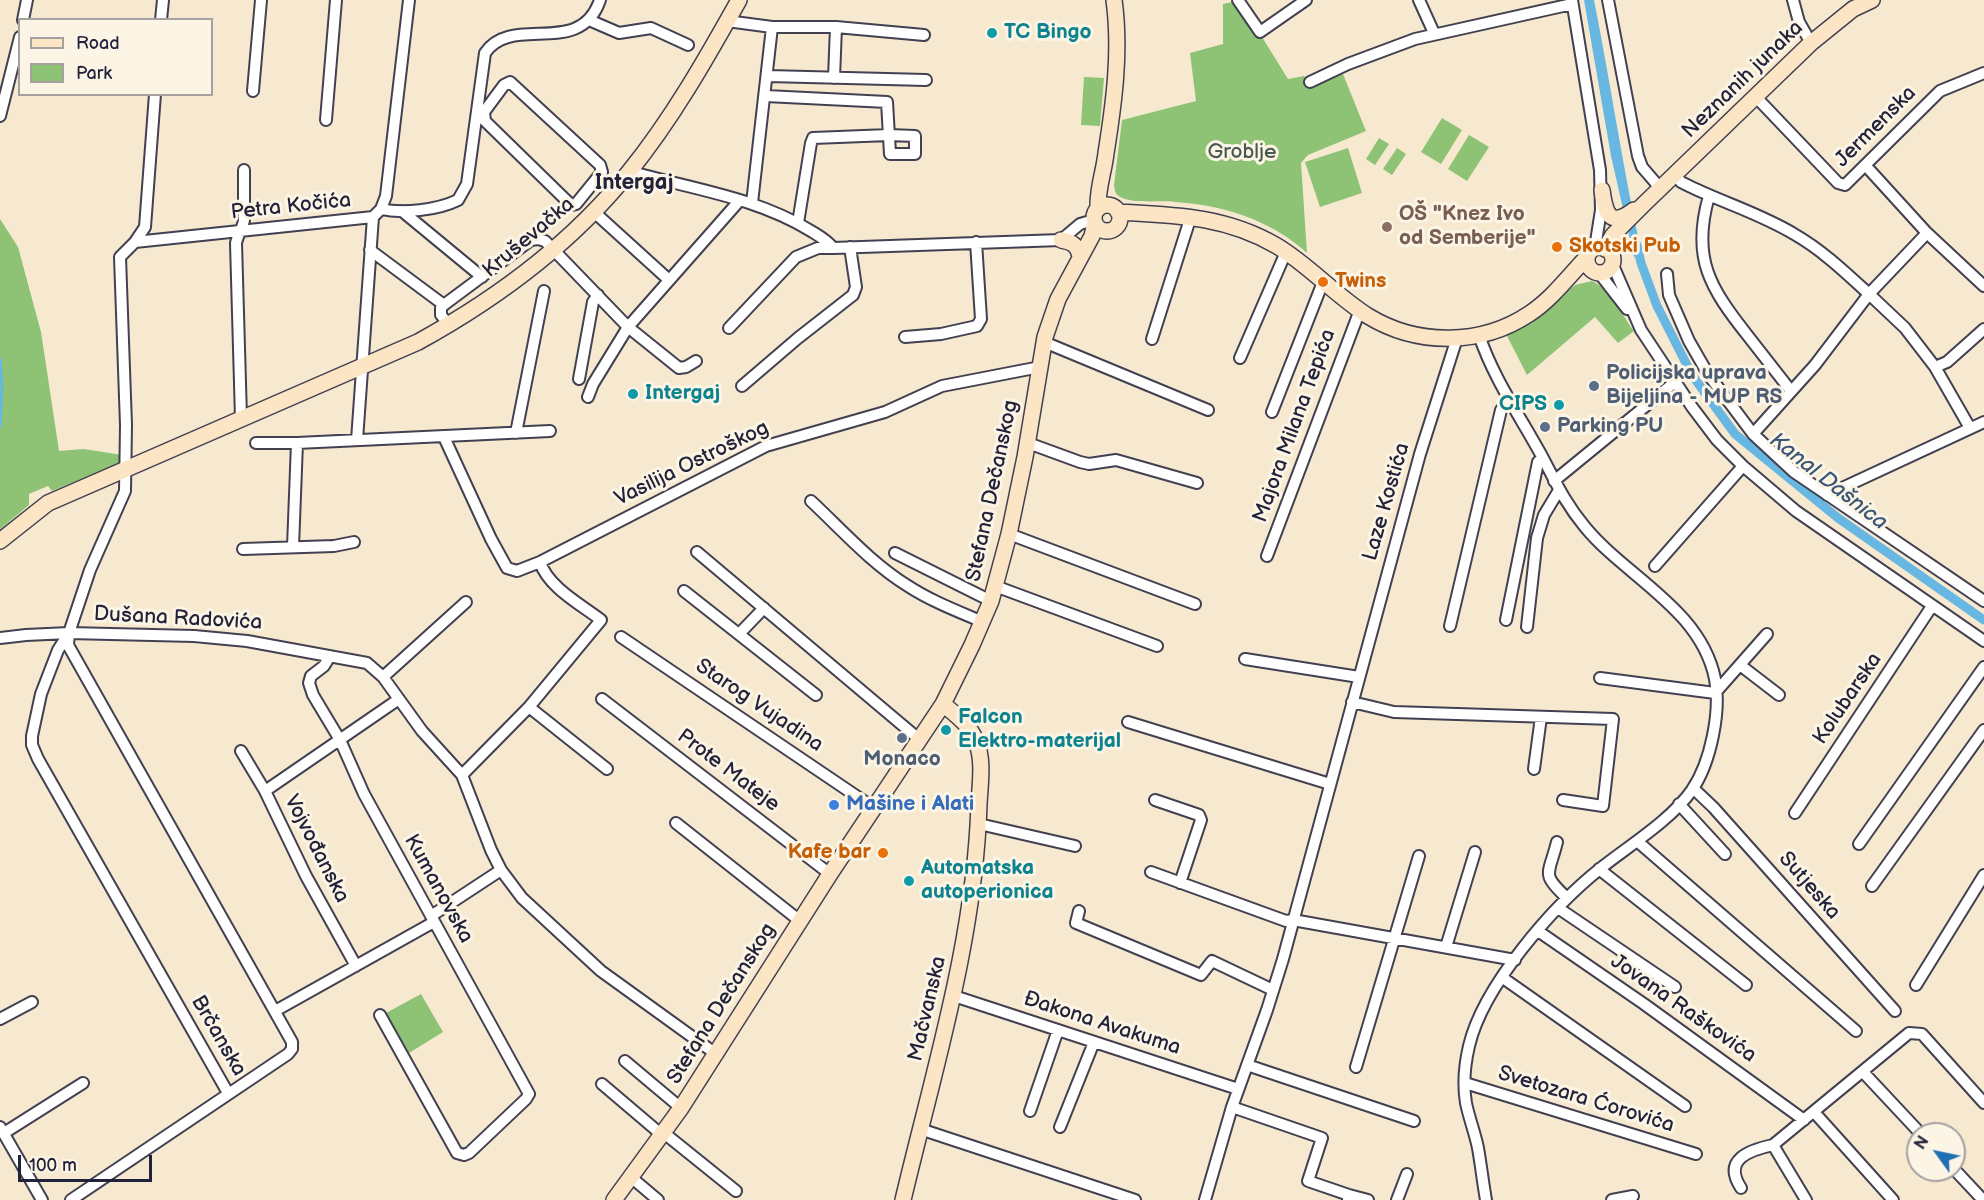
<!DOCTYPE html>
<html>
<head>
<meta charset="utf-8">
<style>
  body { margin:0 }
  #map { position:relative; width:1984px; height:1200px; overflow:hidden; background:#f6e9d0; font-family:"Balsamiq Sans",sans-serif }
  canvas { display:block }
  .legend { position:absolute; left:18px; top:18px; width:195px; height:78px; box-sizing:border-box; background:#fcf5e5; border:2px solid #a5a1a1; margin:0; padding:8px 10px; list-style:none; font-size:18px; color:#22223b }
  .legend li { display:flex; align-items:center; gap:12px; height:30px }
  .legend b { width:30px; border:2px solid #a5a1a1 }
  .north { position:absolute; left:1906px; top:1122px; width:60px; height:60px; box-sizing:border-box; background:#fcf5e5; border:2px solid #a5a1a1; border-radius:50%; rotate:303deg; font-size:16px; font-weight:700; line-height:24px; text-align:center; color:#22223b }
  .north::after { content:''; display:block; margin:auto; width:21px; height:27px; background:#1f6fb2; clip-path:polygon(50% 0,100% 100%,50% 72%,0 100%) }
  .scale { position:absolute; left:18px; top:1155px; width:134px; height:27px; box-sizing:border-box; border:3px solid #22223b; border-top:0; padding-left:8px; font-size:18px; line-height:21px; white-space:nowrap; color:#22223b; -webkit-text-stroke:4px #fcf5e5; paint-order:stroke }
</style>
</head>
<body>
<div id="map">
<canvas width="1984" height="1200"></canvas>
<ul class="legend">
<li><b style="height:8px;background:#fce5c4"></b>Road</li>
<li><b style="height:16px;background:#8ec376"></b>Park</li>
</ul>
<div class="north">N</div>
<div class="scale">100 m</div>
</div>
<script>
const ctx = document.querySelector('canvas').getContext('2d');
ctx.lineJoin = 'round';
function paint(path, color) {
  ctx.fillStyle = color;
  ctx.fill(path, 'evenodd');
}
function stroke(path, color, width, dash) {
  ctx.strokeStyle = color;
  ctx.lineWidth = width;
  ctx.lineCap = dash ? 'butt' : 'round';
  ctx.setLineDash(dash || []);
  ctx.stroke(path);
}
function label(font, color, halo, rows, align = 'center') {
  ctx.font = font + ' "Balsamiq Sans",sans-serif';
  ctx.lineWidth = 6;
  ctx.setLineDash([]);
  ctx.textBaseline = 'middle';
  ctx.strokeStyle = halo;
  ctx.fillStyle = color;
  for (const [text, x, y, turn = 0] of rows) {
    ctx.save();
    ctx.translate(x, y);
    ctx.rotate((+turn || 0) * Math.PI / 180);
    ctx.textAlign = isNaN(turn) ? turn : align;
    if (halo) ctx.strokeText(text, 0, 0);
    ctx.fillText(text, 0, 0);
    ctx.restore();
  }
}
paint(new Path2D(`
  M1232,2L1262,37L1288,79L1304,76L1308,88L1343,74L1366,131L1308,155L1301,163L1307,253C1271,220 1223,205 1175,202C1161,200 1132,204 1120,197C1115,194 1115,191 1114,185L1122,120L1196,101L1190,53L1223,44V4Z
  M1084,77L1104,78L1100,126L1081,125Z
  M1442,118L1462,130L1441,164L1421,152Z
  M1469,135L1489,147L1467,181L1448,169Z
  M1379,138L1389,144L1375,165L1366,159Z
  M1348,148L1362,193L1320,207L1305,162Z
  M1397,148L1406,154L1392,175L1383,169Z
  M0,219L18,247L41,332L59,451L84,449L122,455L120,462L115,465L52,491L48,486L29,494V505L0,529Z
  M1592,281C1611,290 1622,315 1634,331L1618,343L1595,317L1527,375L1506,334L1538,314L1575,285Z
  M421,994L443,1032L409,1053L386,1013Z`), '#8ec376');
paint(new Path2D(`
  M1584,0H1594C1611,85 1623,170 1642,255L1634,257L1611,156Z`), '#68b7e3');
stroke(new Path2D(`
  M0,359L2,386L0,426`), '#68b7e3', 3);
stroke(new Path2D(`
  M1637,245L1641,263L1657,306L1692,375L1735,434L1838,518L1984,620`), '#68b7e3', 9);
const street = new Path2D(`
  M1238,0L1260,32L1306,0
  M1419,0L1434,33
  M1572,0L1600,170L1601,210L1595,248
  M1608,0L1638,156L1642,167L1661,189
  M1793,0L1799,22L1811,43
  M23,20L27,0
  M161,20L163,0
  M589,20L619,33L651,28L688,45
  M727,21L772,27L752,203
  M772,27H836L924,35
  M768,76L926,80
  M834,78L836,27
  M510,82L600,165L602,172L576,204L572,205L568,202L485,121L484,112L504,85Z
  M1310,82L1348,64L1415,39L1572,4
  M253,91L261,0
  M155,94L145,227L135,242L120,257L126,425L125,491L90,570L69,633L58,650L41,694L32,736V745L38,759L228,1093
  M766,96L887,102L890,154H915V136L889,135L813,138L811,143L798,223
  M1756,97L1838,183L1845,185L1940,91L1984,73
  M0,116L20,37
  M326,120L336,0
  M1866,166L1927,233
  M629,171C691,189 756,197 811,231C819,236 827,240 833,248L1061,240L1080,224L1094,220
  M1675,175L1681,182L1689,186C1724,203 1761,214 1794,234C1822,250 1845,272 1869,294L1815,365L1753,434
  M1709,196C1691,258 1710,288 1748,336C1762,354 1777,373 1791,391
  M381,209C402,214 438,210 458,200L467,184L485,53C512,13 580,59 600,0
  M402,211L482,277
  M593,211L669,280
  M135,242L373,217L381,209L386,196L409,0
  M370,250L444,305
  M1612,263L1641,330L1692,407L1717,440L1743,466L1796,511L1984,641
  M1599,273L1627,309
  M1667,274L1669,295L1689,341L1708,374L1753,434L1794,472L1984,601
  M449,325L441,315V307L531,240L538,239L545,241L628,327L593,384L588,397
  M729,328L796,257L818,248H833
  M1479,335C1494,380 1522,419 1544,460C1557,485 1566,504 1585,527C1626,577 1701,609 1715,679C1721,711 1711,762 1692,790C1671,820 1630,845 1601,868C1553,906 1483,986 1469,1046C1465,1063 1463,1085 1466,1103C1469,1118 1475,1133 1478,1148C1481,1165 1483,1183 1486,1200
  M905,337L941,334L977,326L981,319L976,242
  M1152,339L1191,216
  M1044,342L1208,410
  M1240,358L1286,252
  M696,361L686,367L679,368L628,327L740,200
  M1935,367L1947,362L1984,329
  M579,379L593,302L598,295
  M742,386L798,338L853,295L856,287L850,247
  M1272,412L1323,282
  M241,418L236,243C238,234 243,228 244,220V170
  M1970,428L1935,367L1905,328L1869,294L1927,233L1984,286
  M516,433L544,291
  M444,437L491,539L507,568L517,571L540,562L766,446L885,412L942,386L1040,367
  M357,440L373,217
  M256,443H297L550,431
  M1028,443L1080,462L1089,464L1116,460L1197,483
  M1554,481L1675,382
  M1827,495L1984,422
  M811,501C842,530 871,563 908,586C931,601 957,611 983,622
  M1009,534L1195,604
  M293,547L297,443
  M243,549L334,546L354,542
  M697,552L920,740
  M895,553L991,601
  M1267,556L1360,310
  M1655,566L1743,466
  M995,586L1157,646
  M684,591L816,695
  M1506,620L1538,462L1542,458
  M1450,626L1501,410L1509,399
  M1527,627L1537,538L1544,515L1559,490
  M69,633L68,645L292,1042V1049L288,1054L71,1200
  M739,634L764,608
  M621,637L874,808
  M0,638L26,635L69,633L194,636L247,641L367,663L383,677L422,731L462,775L491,850L501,870L522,898L601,971L716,1054
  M330,656L324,666L311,676L309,683L313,695L340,740L364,794L529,1094L526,1099L469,1153L464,1155L457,1153L380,1015
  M1245,659L1359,677
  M1740,665L1779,695
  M383,677L466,602
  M1600,678L1715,693L1767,634
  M602,699L830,874
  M1352,702L1394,712L1613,719L1603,806L1563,800
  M529,707L607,769
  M1128,722L1330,784
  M241,751L265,791L306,876L356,966
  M1534,769L1541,717
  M462,775L529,707L601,620C580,604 548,587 540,562
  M1693,788L1713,807L1895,1011
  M265,791L399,699
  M1155,800L1199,815L1201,820L1180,883
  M1679,804L1725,854
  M1795,813L1932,606
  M676,823L800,921
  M979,824L1075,846
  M1637,841L1856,1031
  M1557,842C1549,875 1540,873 1567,898
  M1859,844L1984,667
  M1599,869L1746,985
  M1151,872L1286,921L1293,920L1515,960
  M1872,886L1984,730
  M1558,908L1675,987
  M1079,911L1076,923L1201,975L1212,961L1273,990
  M431,916L501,870
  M1538,931L1644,1004L1804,1120
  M1446,947L1475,852
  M1503,978L1685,1106
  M1916,985L1984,875
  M954,996L1238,1089
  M275,1011L434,922
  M0,1019L32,1002
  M625,1061L681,1108
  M1247,1065L1414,1121
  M1356,1067L1419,856
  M1863,1072L1921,1134
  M1465,1083L1696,1154
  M602,1084L662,1135
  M1232,1107L1322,1138L1308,1181L1349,1195L1348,1200
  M1030,1111L1058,1030
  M1814,1112L1893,1200
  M0,1127L42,1200
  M1060,1127L1094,1042
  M920,1129L1135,1200
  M4,1133L83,1083
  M664,1133L736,1191
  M1773,1145L1806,1200
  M1954,1169L1983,1200
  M632,1178L658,1200
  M1741,1188C1722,1159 1750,1150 1773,1145L1909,1033L1922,1034L1984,1103
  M1349,1195L1368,1200
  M1205,1200L1232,1107L1267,1010L1283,959L1420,454L1457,338
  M1397,1200L1407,1174
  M1612,1200L1633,1196`);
const secondary = new Path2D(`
  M1602,190C1605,212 1609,229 1634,210
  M1094 218a13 13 0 1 1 26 0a13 13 0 1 1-26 0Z
  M1098,209C1097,189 1104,172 1106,153C1114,103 1121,51 1114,0
  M1118,212C1175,215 1226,216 1277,246C1310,266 1336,296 1368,316C1417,346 1481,346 1529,314C1551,300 1569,276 1587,257
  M1061,240C1072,242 1078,245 1080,257
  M1587 260a13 13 0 1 1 26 0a13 13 0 1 1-26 0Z
  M1605,249L1613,235L1644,204L1811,43L1853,9L1872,0
  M0,541L48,503L418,342C498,298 572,243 629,172C672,119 706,59 739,0
  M614,1200L681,1108L830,874L943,704L972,645L991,601L1009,534L1025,457L1045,337L1058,299L1092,236L1095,223
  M903,1200C934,1069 975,939 979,804C980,784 984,760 976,741C970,725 956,715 943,704`);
stroke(street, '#424051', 14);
stroke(secondary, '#424051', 18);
stroke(street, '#fff', 10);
stroke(secondary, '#fce5c4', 15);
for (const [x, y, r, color] of [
  [992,33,6,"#0f9aa8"],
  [1387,227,6,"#8d6e63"],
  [1557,247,6,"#e8710a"],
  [1323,282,6,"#e8710a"],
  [1594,386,6,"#5c6f8a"],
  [633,394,6,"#0f9aa8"],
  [1559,405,6,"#0f9aa8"],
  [1545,427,6,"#5c6f8a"],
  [946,730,6,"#0f9aa8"],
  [902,738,6,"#5c6f8a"],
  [834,805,6,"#3f7fe0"],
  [883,853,6,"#e8710a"],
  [909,881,6,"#0f9aa8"]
]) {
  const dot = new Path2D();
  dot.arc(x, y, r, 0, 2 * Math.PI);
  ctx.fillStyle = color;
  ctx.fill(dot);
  stroke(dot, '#fcf5e5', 2);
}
label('bold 21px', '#0d838f', '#fcf5e5', [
  ["TC Bingo",1004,33],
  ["Intergaj",645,394],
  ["CIPS",1547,405,"right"],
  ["Falcon",958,718],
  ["Elektro-materijal",958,742],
  ["Automatska",921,869],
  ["autoperionica",921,893]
], 'left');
label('21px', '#22223b', '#fcf5e5', [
  ["Neznanih junaka",1743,80,-44],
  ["Jermenska",1876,127,-45],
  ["Petra Kočića",291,207,-6],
  ["Kruševačka",529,238,-40],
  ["Majora Milana Tepića",1295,426,-70],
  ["Vasilija Ostroškog",692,464,-26],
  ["Stefana Dečanskog",993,491,-78],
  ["Laze Kostića",1387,502,-74],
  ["Dušana Radovića",178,619,3],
  ["Kolubarska",1848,699,-56],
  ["Starog Vujadina",759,706,34],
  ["Prote Mateje",728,771,37],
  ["Vojvođanska",316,849,63],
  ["Sutjeska",1809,886,49],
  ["Kumanovska",438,889,61],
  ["Stefana Dečanskog",722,1004,-58],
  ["Mačvanska",928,1009,-77],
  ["Jovana Raškovića",1683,1009,35],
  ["Đakona Avakuma",1102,1024,18],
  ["Brčanska",218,1036,60],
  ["Svetozara Ćorovića",1586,1100,17]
]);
label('21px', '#485a50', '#fcf5e5', [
  ["Groblje",1242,153]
]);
label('bold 21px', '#785e54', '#fcf5e5', [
  ["OŠ \"Knez Ivo",1399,215],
  ["od Semberije\"",1399,239]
], 'left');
label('bold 21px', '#c56008', '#fcf5e5', [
  ["Skotski Pub",1569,247],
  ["Twins",1335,282],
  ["Kafe bar",871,853,"right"]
], 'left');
label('bold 21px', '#4e5e75', '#fcf5e5', [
  ["Policijska uprava",1606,374],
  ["Bijeljina - MUP RS",1606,398],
  ["Parking PU",1557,427],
  ["Monaco",902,760,"center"]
], 'left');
label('bold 21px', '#366cbe', '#fcf5e5', [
  ["Mašine i Alati",846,805]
], 'left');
label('bold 22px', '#22223b', '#fcf5e5', [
  ["Intergaj",634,183]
]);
label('italic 22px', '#3a5676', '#fcf5e5', [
  ["Kanal Dašnica",1828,482,38]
]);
</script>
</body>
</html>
